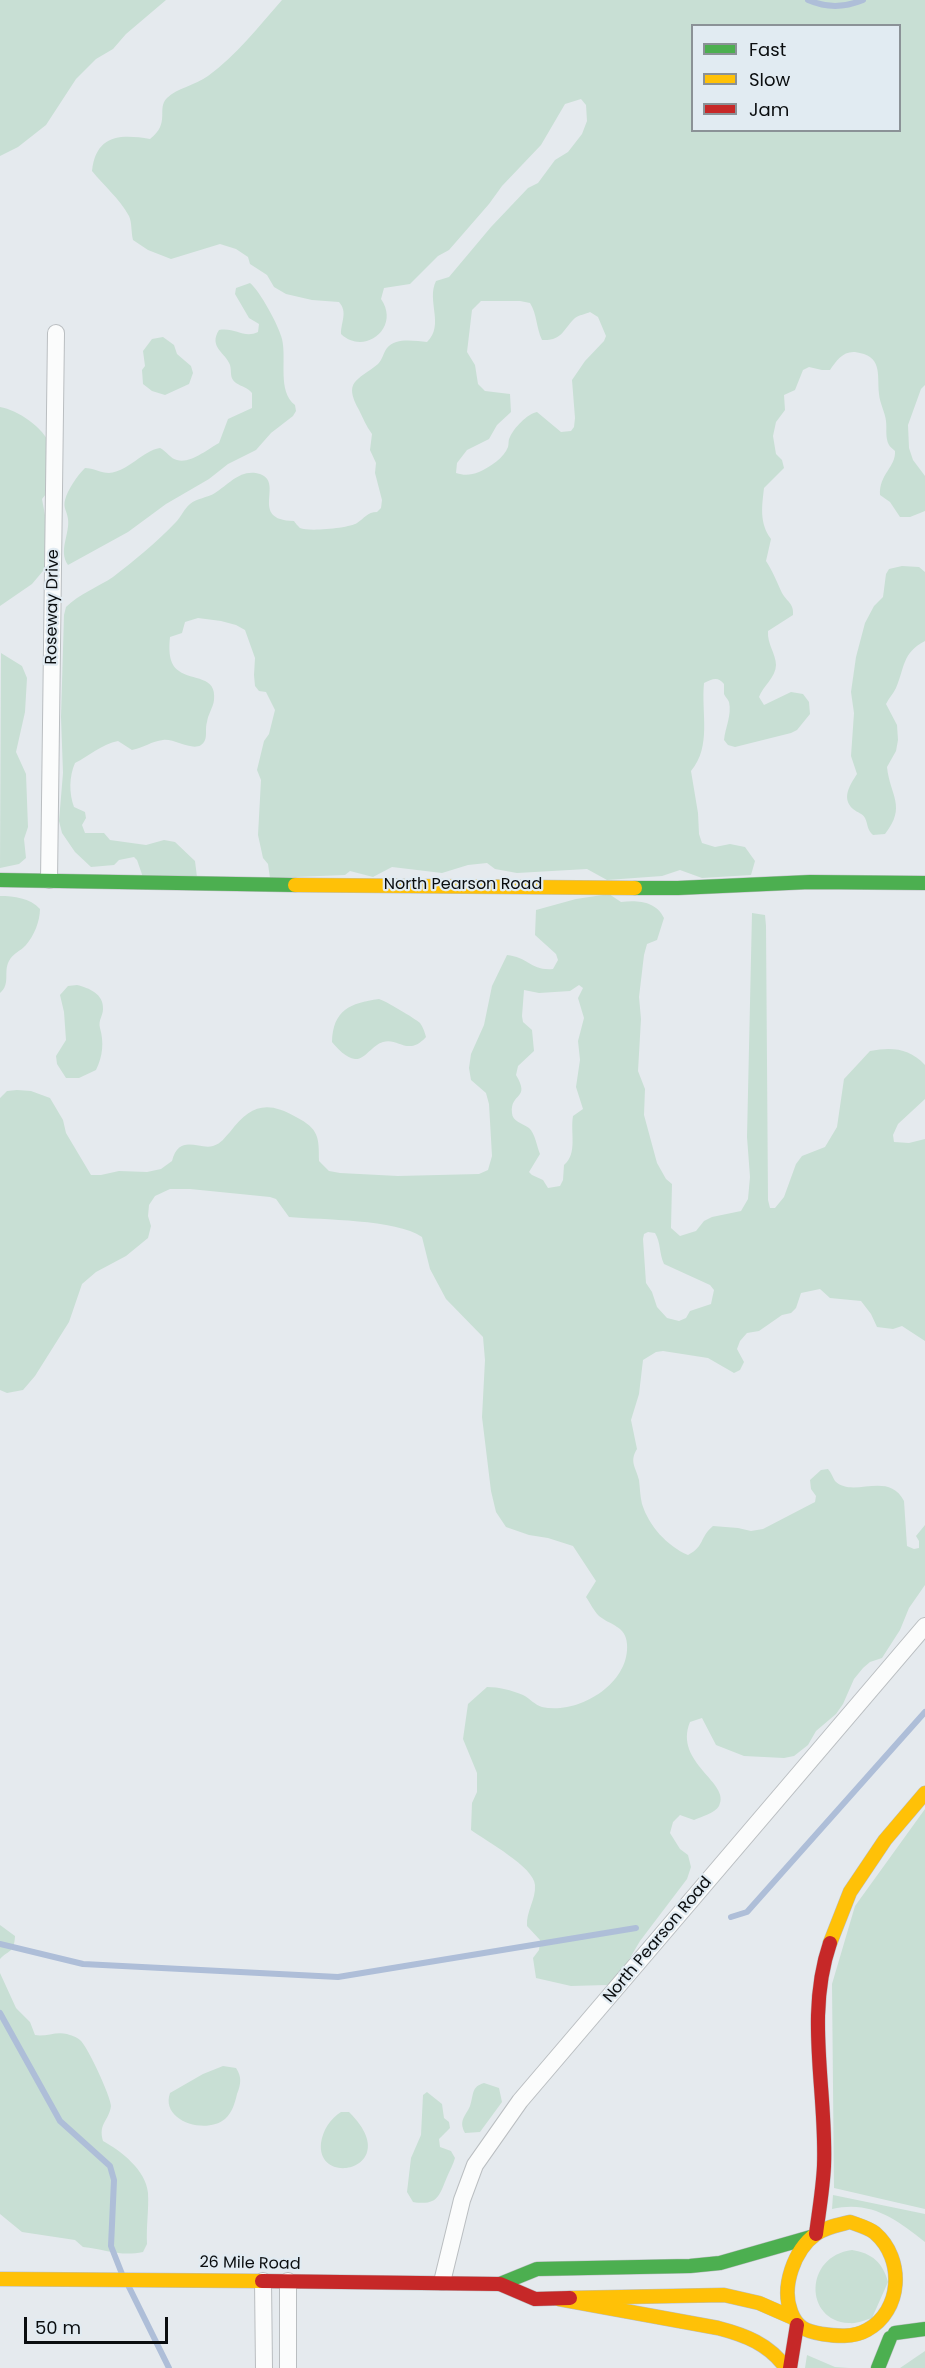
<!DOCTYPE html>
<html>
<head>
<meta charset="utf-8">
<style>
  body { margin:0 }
  #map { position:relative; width:925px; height:2368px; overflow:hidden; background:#e5eaee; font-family:Poppins,sans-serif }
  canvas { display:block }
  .legend { position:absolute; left:691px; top:24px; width:210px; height:108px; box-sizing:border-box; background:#e1ebf2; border:2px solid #8b9297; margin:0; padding:8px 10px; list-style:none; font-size:18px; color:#0a0d0f }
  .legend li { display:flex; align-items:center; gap:12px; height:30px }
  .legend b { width:30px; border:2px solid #8b9297 }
  .scale { position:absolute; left:24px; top:2317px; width:144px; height:27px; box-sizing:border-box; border:3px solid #0a0d0f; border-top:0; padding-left:8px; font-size:18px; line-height:21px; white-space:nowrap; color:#0a0d0f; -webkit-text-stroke:4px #e1ebf2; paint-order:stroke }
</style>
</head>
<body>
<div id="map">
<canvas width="925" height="2368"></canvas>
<ul class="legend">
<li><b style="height:8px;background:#4caf50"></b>Fast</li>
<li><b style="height:8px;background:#ffc107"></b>Slow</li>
<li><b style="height:8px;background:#c62828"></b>Jam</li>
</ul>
<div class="scale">50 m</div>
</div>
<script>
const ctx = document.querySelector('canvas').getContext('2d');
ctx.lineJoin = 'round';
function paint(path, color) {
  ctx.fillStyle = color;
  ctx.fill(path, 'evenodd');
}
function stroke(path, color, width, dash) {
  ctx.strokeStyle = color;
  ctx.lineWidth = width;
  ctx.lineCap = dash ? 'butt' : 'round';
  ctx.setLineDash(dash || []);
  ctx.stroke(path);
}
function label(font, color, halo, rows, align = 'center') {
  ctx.font = font + ' Poppins,sans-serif';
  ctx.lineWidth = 4.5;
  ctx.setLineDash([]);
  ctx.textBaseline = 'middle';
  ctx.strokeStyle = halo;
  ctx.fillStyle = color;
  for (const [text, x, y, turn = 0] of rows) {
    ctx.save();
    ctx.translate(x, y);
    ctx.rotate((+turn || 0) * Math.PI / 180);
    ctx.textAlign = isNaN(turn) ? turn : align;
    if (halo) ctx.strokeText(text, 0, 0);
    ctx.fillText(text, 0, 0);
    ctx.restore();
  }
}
paint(new Path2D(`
  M0,0H166L126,34L113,49L96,59L76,79L46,125L18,147L0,156Z
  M282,0H925V385L921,389L908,425L909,448L913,460L925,476V511L910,517H900L890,502L880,495C879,474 896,467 895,451C893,449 890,447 889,445C885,438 887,428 886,421C885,412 880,404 879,394C877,373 883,356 855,352C843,351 836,361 830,370H822L809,367L803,370L795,390L784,395L785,410L776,422L773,436L776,454L782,460L784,468L764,488C762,506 759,523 771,539L766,561C773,572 777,582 782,593C787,602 794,603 793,615L768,631C767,644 776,654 776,665C776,677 763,686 759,697L764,705L791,692L803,694L809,702L810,714L797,730L791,733L735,747L728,745L724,740C725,728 732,715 729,702C728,699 725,697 724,694V684C718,676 712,679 704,683C701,713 712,746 691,771L698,813L699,834L702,843L715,847L730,844L745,847L755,861L751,875L702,878L680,870L662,876L607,880L587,869L517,873L495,869L487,863L468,865L442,873L392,867L373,877L350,871L345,875L270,878L268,864L263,858L258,835L261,780L257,770L264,741L269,734L275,710L266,692L259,691L255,686L254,675L255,658L245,630L236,625L221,621L198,618L185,622L182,633L170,637C169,648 168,664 179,671C192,681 217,675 214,700C213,708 208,714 207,722C205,728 207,735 205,740C198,756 176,738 163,740C152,741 143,748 132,750L118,741C102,744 89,756 75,763C69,777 69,793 74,807L85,812L86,818L82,825L85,833H104L110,840L146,845L164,840L175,842L195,861L197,877L145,883L137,860L134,857L119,860L114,865L91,867L75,852L62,833L59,821L63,773L61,717L64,615L66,607C79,594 98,587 113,577C134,561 157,542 176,522C181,517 184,509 190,504C197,498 207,498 215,493C229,484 241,468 260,474C285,483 248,520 294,521C295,523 299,527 300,528C309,532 350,528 357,523C365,518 367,512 377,512L381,508L382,500L375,473L376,463L370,450L372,434C366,426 363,418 359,410C343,381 357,381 378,364C383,359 383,353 387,348C396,337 415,341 427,342C445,325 426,301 436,281L449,277L491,227L528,188L538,183L555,160L568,152L582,134L587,121L586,105L581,99L565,104L541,145L502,186L489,204L449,250L438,256L410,284L384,288L381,299C401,328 364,356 341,334C341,322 348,312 339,302L312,300L286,294L274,287L267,275L250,264L248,257L236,249L220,244L171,259L148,250L133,240C131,232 132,222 129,216C119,198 104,186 92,171C96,135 120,134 150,139C171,123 156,109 167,98C177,88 196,85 208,76C236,56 259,26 282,0ZM692,26H900V130H692ZM481,301H520L530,303C537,314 536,327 542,340C563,341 563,329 575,318C579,315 586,314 590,312L598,317L606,336L604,341L585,361L572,380L575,418L574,427L571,431L561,432L537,412C527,414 514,428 510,437C508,440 509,444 508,447C504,458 490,467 479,472C471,475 465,476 456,473L457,463L467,450L489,439L497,425L511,412L510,394L485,391L478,384L475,365L467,352L472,310Z
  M250,283C260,291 279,326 282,339C287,360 277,391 295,405L296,411L293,416L271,433L256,450L228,464L209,479L166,504L128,532L68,565C58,551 70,534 68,519C67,511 63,508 65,500C68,489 77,476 85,468C93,468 101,473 109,473C129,471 142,451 160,448C166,451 171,459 177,460C190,464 208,449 219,443L228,419L252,408V393C247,387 242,387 236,383C229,378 232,372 230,365C226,353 208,347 219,330C235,327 244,339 258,332L259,324L249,318L235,294L236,288Z
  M163,337L174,345L177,354L191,366L193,373L189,384L165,395L152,391L143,384L142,370L145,366L143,351L152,339Z
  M0,407C18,410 44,428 50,445C54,456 54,471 55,483L42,499L45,515L48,520V565L32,584L0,606Z
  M902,566L919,567L925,572V641C902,653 905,667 896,688C893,694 889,698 886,704L897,725L898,740L896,751L887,767C890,796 907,806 885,834L873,835C867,830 868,824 865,818C862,813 858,813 853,809C841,798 850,785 857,774L851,756L854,713L851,692L856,657L865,623L874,606L883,597L886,574L889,569Z
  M1,653L22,666L27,678L25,712L16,752L26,774L28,827L24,839L26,858L19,864L0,868Z
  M609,894L621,902C637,900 656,901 664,918L657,940L647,944L644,955L639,997L641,1019L638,1071L645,1089L644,1115L657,1163L666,1179L672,1184L671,1228L680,1236L696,1231L704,1221L712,1217L741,1211L748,1199L750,1177L747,1137L752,913L765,915L766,926L768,1200L770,1208H775L784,1197L796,1164L802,1156L825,1147L837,1127L844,1079L870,1051C892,1047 909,1048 925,1065V1099L898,1124L893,1135L894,1142L909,1143L925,1139V1341L902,1326L893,1329L877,1327L871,1314L861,1301L830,1298L820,1289L801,1293L796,1308L791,1313L782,1315L759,1331L747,1333L740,1341L737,1349L744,1362L740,1370L734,1373L708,1358L663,1351L656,1352L643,1360L639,1394L631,1420L637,1449C629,1462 636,1467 639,1480C640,1488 640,1496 642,1504C649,1526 667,1546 688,1555C705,1546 699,1538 713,1526L738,1528L751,1531L763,1529L815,1502L816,1496L811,1489L810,1480L821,1470L828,1469C831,1472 833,1478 835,1481C853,1499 888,1470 904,1501L907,1546L914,1549L919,1548V1541L916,1536L925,1525V1585L909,1608L900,1630L882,1658L870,1662L863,1668L854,1679L843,1704L836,1714L816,1731L808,1745L794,1756L784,1758L744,1756L716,1745L702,1718L690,1722C673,1763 732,1783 719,1806C715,1813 701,1817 694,1820L680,1815L673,1822L670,1833L680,1849L688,1855L691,1867L687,1879L640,1941L617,1980L607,1985L571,1986L536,1978L533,1958L539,1950L540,1940L527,1926C526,1911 536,1900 535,1885C534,1867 486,1841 471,1830L472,1803L477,1792V1773L463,1739L468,1704L487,1687C499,1687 511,1690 523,1695C529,1698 535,1705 542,1707C578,1715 630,1684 627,1644C626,1626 610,1625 599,1616C594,1611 590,1603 586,1597L596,1581L573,1546L548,1538L529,1535L506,1527L496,1512L491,1491L482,1417L485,1360L483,1337L446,1299L430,1269L422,1237C396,1219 322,1220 289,1217L276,1199L270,1197L190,1189H170L155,1196L149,1205L148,1216L151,1226L148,1238L126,1256L96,1272L82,1284L69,1322L35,1376L23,1390L7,1393L0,1390V1098L7,1091L17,1090L31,1091L50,1098L63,1120L66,1133L91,1175H101L119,1171L147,1172L161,1169L172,1161C179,1133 199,1150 213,1146C222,1143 224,1138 230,1132C250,1105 267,1100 296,1117C319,1129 319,1137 319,1161L329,1171L340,1173L398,1176L479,1174L488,1170L492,1156L489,1104L486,1093L471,1080L469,1068L471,1054L484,1025L492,986L507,955C528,957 531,971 553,969L558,960L556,954L535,935L536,910L576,899ZM579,985L583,988L578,998L584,1018L578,1041L580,1060L576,1087L583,1109L573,1116C570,1133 578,1153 564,1165L563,1180L560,1186L548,1188L543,1180L532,1175L529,1172L540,1154C537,1147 535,1133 529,1128C523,1124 512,1121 512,1113C510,1092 531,1100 516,1075L518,1066L534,1051L532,1030L523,1022L522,1016L524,990L539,993L570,991ZM648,1232L655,1233C661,1243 659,1253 664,1264L710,1285L714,1290L711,1304L690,1311L686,1318L679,1321L667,1318L657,1307L652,1292L646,1283L643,1239L644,1234Z
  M0,896C14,896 30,898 40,909C40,921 34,936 26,945C21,951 13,953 9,961C3,972 11,984 0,993Z
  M77,985C89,988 104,994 103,1009C103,1016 98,1020 100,1028C104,1042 103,1056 96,1070L79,1078H66L57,1064L56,1056L66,1040L64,1012L60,995L68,986Z
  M379,999C384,1000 416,1019 420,1023C423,1027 425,1033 426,1037C408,1057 398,1037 383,1042C372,1045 365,1060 355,1059C346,1058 337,1048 332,1042C333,1010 350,1003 379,999Z
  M925,1809V2209L834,2188L832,1984L855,1906Z
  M0,1925L15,1936C14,1953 10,1949 0,1959Z
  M0,1973L16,2008L30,2022L35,2035C46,2037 56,2031 67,2034C70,2035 77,2037 80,2040C87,2045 111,2097 111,2106C109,2121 98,2123 103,2141C121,2151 146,2170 148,2193C149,2209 146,2227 147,2244L143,2252C120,2257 105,2249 83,2247L75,2240L22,2232L0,2214Z
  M223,2066L236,2068C242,2077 241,2084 237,2094C235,2103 232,2113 225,2119C206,2135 160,2121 170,2093L203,2074Z
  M484,2083L499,2088L502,2102L480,2132L465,2133C458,2120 466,2116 470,2106C474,2094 471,2087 484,2083Z
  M427,2092L442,2104L444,2118L449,2122L450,2128L439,2139L440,2147L451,2151L455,2158C453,2165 450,2170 447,2177C439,2196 438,2206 413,2202L407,2192L411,2158L421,2135L423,2095Z
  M341,2112H349C406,2168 316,2189 321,2143C323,2130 330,2119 341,2112Z
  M833,2195L925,2214V2242C896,2219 871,2200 832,2209Z
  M852,2250C872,2253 883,2263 888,2282L872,2318C865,2320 857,2324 849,2323C804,2321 804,2256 852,2250Z
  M925,2351V2368H900Z
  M807,2355L835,2367L849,2368H805Z`), '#c8dfd4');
stroke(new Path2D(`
  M808,0C827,8 843,8 863,0
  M731,1917L747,1912L925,1712
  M0,1944L83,1964L338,1977L636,1928
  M0,2013L60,2121L110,2166L114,2180L111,2246L122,2274
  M128,2285L169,2368`), '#aebed8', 6);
const street = new Path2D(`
  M49,880L56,333
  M263,2281L264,2368
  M288,2281V2368
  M442,2282L462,2200L475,2165L520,2101L925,1626`);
const fast = new Path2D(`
  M0,880L295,885
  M635,888H678L810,882L925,883
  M500,2284L537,2269L690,2266L720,2263L811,2237
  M895,2333L925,2329
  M878,2368L890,2338`);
const slow = new Path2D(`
  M295,885L635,888
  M830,1943L850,1892L885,1840L925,1793
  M850,2222C858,2225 869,2228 875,2233C905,2259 902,2311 867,2330C853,2338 836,2336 822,2334C806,2331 797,2328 791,2312C781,2287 794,2250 816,2234C826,2227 838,2225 850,2222Z
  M0,2279L262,2281
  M570,2298L724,2295L759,2303L791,2317
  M559,2299L718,2328C745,2335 769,2344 786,2368`);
const jam = new Path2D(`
  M816,2234C819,2211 823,2188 824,2166C827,2091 805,2016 830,1943
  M262,2281L500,2284L535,2299L570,2298
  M790,2368L797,2325`);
stroke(street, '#babec1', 18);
stroke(fast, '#babec1', 15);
stroke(slow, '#babec1', 15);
stroke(jam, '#babec1', 15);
stroke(street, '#fbfcfc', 16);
stroke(fast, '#4caf50', 14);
stroke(slow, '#ffc107', 14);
stroke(jam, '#c62828', 14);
label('16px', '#0a0d0f', '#e1ebf2', [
  ["Roseway Drive",53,607,-89],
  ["North Pearson Road",463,885],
  ["North Pearson Road",658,1940,-50],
  ["26 Mile Road",250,2264,1]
]);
</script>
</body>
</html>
